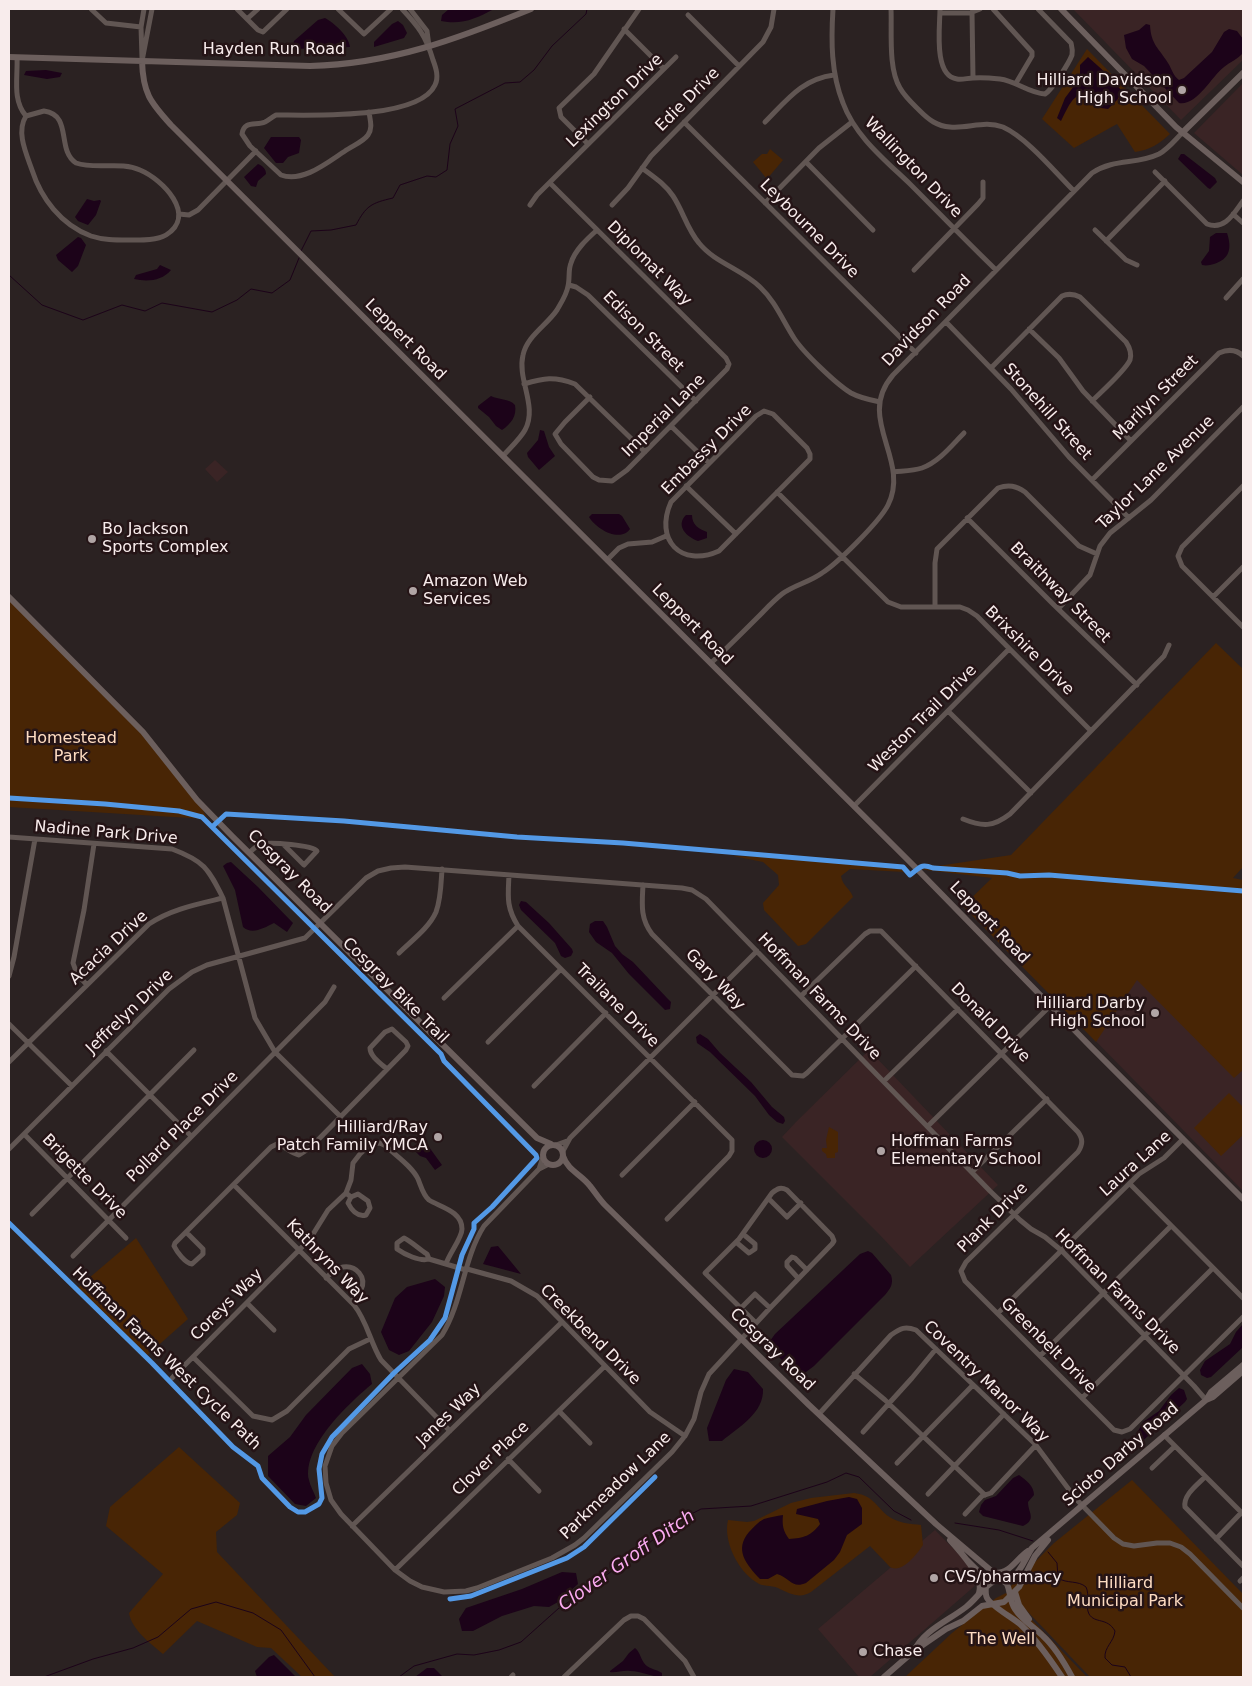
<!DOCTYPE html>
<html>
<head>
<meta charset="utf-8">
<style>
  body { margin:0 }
  #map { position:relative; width:1252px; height:1686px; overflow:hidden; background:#2b2222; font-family:"DejaVu Sans",sans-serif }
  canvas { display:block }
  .frame { position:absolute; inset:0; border:10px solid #f8ecec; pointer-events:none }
</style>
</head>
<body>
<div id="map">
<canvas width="1252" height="1686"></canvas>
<div class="frame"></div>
</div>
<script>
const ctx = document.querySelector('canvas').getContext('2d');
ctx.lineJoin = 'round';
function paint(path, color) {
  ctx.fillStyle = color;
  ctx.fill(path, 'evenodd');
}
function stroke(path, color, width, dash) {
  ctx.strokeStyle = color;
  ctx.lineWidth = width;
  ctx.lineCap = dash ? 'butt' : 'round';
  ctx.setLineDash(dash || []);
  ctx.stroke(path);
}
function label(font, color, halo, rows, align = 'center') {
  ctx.font = font + ' "DejaVu Sans",sans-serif';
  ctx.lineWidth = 5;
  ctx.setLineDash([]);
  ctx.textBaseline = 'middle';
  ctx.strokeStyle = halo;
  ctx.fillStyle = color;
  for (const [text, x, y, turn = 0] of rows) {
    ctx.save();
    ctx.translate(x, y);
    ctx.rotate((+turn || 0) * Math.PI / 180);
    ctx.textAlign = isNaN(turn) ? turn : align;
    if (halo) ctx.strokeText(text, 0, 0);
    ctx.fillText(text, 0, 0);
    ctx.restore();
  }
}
paint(new Path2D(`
  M1073,9H1243V60L1181,120Z
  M1243,83V175L1194,133Z
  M215,460L228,472L217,482L205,469Z
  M1243,898V1191L963,906Z
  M869,1050L998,1185L910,1267L878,1233L782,1137L796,1122Z
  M935,1530L978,1574L977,1584L870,1677H859L818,1629Z`), '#3a2425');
paint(new Path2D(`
  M1087,49L1170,134C1159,144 1150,150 1135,152L1117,124L1074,148L1042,119Z
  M770,149L783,160L767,179L753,162L762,154H767Z
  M9,597L143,732L201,805L207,819L9,807Z
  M1216,643L1243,669V867L1233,878L1243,880V1070L1234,1078L1137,980L1096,1042L963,906L992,878L918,869L1011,855Z
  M733,856L766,857L908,869L905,872L850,869L841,876C843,887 850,888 853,897L806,944L798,946L764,910L763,903L779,885L778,875L763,862Z
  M1229,1093L1243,1107V1135L1221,1156L1194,1128Z
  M829,1127L838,1132V1152L835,1153V1158H827L826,1154L822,1151V1148H827L826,1140Z
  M136,1238L188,1319L144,1358L75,1290Z
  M179,1447L240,1503L237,1515L216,1532L217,1552L335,1677H302L271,1648L257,1647L197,1621L163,1654C150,1643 132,1630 129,1613L163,1574L106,1526L110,1507Z
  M1132,1480L1243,1594V1677H1090L1007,1590L1054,1543Z
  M854,1493C877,1496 876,1510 893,1519C901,1523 911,1524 921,1525L923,1545C917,1554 902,1574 890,1567L870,1546L811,1592C800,1599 790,1594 778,1588C771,1585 762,1587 756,1582C738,1571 723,1541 728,1520L747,1522L754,1521L791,1503L811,1498Z
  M1006,1593L1087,1677H905L952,1633L996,1598Z`), '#482505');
paint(new Path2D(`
  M449,9H494C475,19 462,25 441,21L442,15Z
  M325,18C334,23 349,36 350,47L294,49L293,46L294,41L318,20Z
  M398,21L403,25L407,33L404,38L374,47V42L392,24Z
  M1146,24L1150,25C1151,45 1159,48 1168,63C1172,69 1173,76 1179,80L1184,78L1212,52L1224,32L1229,29L1237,31L1243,39V53C1238,59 1230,62 1224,67C1211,77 1197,106 1179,103L1144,66L1132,59L1126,48L1124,35L1139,30Z
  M1088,57L1107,74L1121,90L1118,99L1108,109L1101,108L1095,96L1087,92C1071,96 1069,106 1061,121L1057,118L1065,98L1080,78V65Z
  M46,70L62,73L60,77L47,79L24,75L26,71Z
  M271,137H299L301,140L299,153L288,157L283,163H276L264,148Z
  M1181,154H1184L1215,178L1217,182L1210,189L1208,188L1178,159Z
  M258,164C263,166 266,169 266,174L258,181L256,187L251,186L244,177Z
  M87,199L94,201L100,200L101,201L96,215L88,225L78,221L75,217Z
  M1216,233H1227C1232,248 1230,259 1214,264C1210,265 1207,266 1202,265L1201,262L1209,251L1210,237Z
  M78,237L81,238L86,245L78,266L72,272L58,260L56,255Z
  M160,265L171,270C162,281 147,282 134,279L136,275L157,269Z
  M491,396C498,400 509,398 515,405C517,416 511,424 502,430L496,426L489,417L478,408V406Z
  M540,430L544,431L549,447L555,456L539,470L528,457L527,453L538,440Z
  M592,514H619L622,516L630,529C620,543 596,529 589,517Z
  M686,515H692C692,525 699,529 707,532V538L698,541C687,537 675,526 686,515Z
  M231,862L258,887L293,923L287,932L274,923C264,928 252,935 243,927L235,890L223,866L227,863Z
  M521,901L526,902L549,923L572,949L573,952L571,956L565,958L561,956L555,943L521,910L519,905Z
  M595,921H603L607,927L615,946L622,954L633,962L667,998L671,1002L670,1009L665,1010L629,974L612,953L596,942L589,932L590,924Z
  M700,1034L708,1039L720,1053L751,1082L772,1107L784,1117L785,1121L783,1124L777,1122L769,1115L755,1096L710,1052L697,1043L696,1037Z
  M754 1149a9 9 0 1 1 18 0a9 9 0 1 1-18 0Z
  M419,1145L429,1147L442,1165L435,1170L426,1158L420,1156L414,1150Z
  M498,1246L521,1274L483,1264L491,1247Z
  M868,1251L872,1253L891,1275C894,1284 890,1289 885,1295L814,1366L806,1372L800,1373L790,1368L777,1355L772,1349L770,1341L775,1334L860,1254Z
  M435,1279L445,1287L444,1296L432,1322L409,1351L399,1355L389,1350L381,1332L395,1298L407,1287Z
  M1243,1324V1347L1211,1377L1207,1378L1201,1375L1200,1370L1205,1361L1230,1344L1236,1332Z
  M362,1364L370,1374L372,1384C349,1403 302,1447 309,1480C310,1486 314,1492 316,1498L306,1506L295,1504L268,1476V1456L290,1437L306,1415L352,1368Z
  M734,1369L748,1372L763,1389C764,1413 739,1427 722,1441H709L707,1428L726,1380Z
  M1179,1388L1184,1390L1187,1399L1185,1402L1135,1448L1127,1447V1444L1136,1435L1143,1422L1159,1411L1171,1395Z
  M1019,1475C1026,1480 1034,1486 1034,1495L1028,1502C1028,1513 1037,1519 1023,1526L983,1516L979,1512L981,1505L985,1500L996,1496L1013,1478Z
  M849,1497L857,1499L862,1508V1524L847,1535L840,1552L834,1560L806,1583C792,1589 790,1578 777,1574L768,1579H760C746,1564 734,1550 749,1532C754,1527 758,1522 764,1519C770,1517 777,1516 783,1515C782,1525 783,1531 789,1539C804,1538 811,1536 820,1524L818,1519L796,1514L797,1509L827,1501Z
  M562,1572L576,1573L578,1584L558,1602L549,1607L534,1606L502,1616L473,1631H462L459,1619L466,1608L522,1589Z
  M635,1648C640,1652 640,1657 644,1663C648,1669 656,1669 662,1673V1677C651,1677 642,1671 630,1671C623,1670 616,1673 610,1672V1671L623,1661L629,1653Z
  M274,1655L296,1677H257L255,1671L269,1657Z
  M427,1668H434L443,1677H415Z`), '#1c0319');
stroke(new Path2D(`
  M301,251L311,231L331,230L356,225C366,206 371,203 393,198L400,185L427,176L436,177L447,170L450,144L458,126L455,109L505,83L520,82L534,70L552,46L586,14L587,9
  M9,275L42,305L83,320L122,305L145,311L162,303L212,312L237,300L251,289L272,293L290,280L299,258
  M955,1523L999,1530L1033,1541
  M1048,1552L1057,1563L1058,1578C1067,1584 1078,1580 1086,1587C1090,1595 1085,1606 1089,1614C1095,1624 1107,1617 1115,1631C1114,1642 1104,1647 1105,1658L1112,1665L1125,1667L1131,1677
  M44,1677L93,1659L133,1648L158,1637L191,1609L216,1602L253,1613L281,1630L315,1677
  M399,1677L414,1666L457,1654L474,1655L499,1650L521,1642L559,1608L580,1595L678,1521L701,1509L751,1506L827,1482L846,1473L859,1477L894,1511L911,1520`), '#1c0319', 1);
stroke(new Path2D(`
  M91,9L106,23L141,27
  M237,9L258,30L263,32L287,9
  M338,9L364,34L391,9
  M410,9L427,31L429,46
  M833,9C831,41 831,73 843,103C855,136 885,160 910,184C939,213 967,242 996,270
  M891,9C892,32 888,68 900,88C905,97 913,104 920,111C929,120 937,126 950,127C968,129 984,120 1003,127C1027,138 1054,171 1074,191
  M940,9C940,26 933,76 957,79C962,80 968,78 973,78C982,77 991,78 1000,79C1016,81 1029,93 1045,94C1052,90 1069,63 1072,55C1073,50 1072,47 1071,43L1038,9
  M993,9L1032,52V56L1016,83
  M972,12L973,78
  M940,13H970L980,9
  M688,15L739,66
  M247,19L258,9
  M624,29L664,69
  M17,58C18,77 12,100 26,116
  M142,58L141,27L144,9
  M142,61L152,9
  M44,111C73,115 56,150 76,163C96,170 120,161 140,170C162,179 198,215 166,235C156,241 139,240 128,240C115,240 103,240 91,236C61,225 41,198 32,170C26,153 16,132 26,116Z
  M369,112C370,120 373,128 368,135C363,142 352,146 345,151C328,162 303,183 281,175L250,146L242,134C244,120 256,126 265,122C269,120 272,117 276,115C310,115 419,120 435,85C439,77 436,68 433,60C426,36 418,26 402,9
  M684,122L916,353
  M765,122C787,100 802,79 834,75
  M588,144L561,117L559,108L594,74L639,9
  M806,162L873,230
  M642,168C654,177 665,184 673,196C683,211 687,229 699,243C715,263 742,269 760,287C775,301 783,321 794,338C803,352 836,384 851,393C860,398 870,400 880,402
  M1155,172L1207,224C1225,231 1234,213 1243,201
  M550,183L726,358L729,364L727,369L627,470L612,481L599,480L593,477L561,444L555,434L565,422L590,397
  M765,203L819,148L852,122
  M530,205L537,195L676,57
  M612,205L628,188L651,156L763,42L771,27L774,9
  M179,214L189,215L198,210L256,151
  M1233,214L1243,223
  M1095,230L1126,260L1137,265
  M1106,241L1165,181
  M914,270L978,204L983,198V182
  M569,285L576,287L588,295L696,401
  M1226,298L1243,279
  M946,322L1011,389L1069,457L1129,518
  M1029,329L1059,358L1083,391L1131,441
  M991,368L1062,296C1069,293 1074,294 1080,297L1126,342C1130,348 1132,353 1130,360C1125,371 1101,392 1092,401
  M524,384C544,378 554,376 575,384L645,452
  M764,411L773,414L807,448L810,454V459L719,551C681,568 654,540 671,502L756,416Z
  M671,426L709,463
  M503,456C510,448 520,439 525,430C538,406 517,380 523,355C527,336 546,326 557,310C561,303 567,294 568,286C570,278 568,270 571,263C575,250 587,239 597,230
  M894,472C903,471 913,471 922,468C939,462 952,445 964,433
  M1092,480L1219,353C1228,349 1236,349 1243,356
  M686,486L736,534
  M1243,486L1182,547L1178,556L1182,566L1243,627
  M777,492L888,602L901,607H960L968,610L977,616L1091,731
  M967,518L1053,604L1137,685
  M607,560L619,548L628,544L652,542L666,536
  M1213,597L1243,567
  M935,606V563L937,549L998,488C1009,484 1016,486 1025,492L1079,546L1097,554
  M1058,609L1090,575L1100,546L1110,533L1151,500L1243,407
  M711,663C727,648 742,633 757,618C765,610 773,601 782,594C794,585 810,582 822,573C838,563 880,521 888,505C911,459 855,419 893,375L1092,173C1115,158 1136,165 1159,154C1168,149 1175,140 1182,133
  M948,711L1031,793
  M854,806L1009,649
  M963,819C983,827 993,827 1010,814L1164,656L1169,645
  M9,837L172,849C204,861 208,868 223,898L255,1018L275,1052L340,1116
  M249,853C253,849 257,845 262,844C271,842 312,845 317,851L304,865L284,845
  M509,875C508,896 506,907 518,926L732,1140V1151L729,1156L667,1219
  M643,885C642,904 640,918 652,934L792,1075L803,1076L807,1073L916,966
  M399,953C411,941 429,928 436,912C441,899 441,883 442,869
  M9,976L14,957L35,839
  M87,985L77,974L73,963L84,910L94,844
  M801,996L865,934L870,931H881L1078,1132C1083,1139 1083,1144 1078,1152L966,1262L961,1271L965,1281L1114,1430L1122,1432L1130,1429L1243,1317
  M444,998L518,926
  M9,1024L72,1086
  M488,1042L561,969
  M106,1051L191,1136
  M9,1062L149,924C171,909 198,904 223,898
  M884,1081L958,1009
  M534,1086L606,1013
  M928,1126L1050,1006
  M24,1134L126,1238
  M556,1145L567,1141
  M9,1149L169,989L192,972L207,965L305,938L366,878L378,871L391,868L405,867L682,888L692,890L706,899L990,1191L1020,1220L1031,1229L1045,1237L1062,1251L1194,1386L1206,1400
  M563,1151L570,1138L757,951
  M549,1164L539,1169L484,1226C463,1259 463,1301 442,1335L342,1433L332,1446L325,1466L326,1483L331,1500L341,1514L395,1570L410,1581L422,1587L444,1592L466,1591L477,1588L552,1558L575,1545L584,1538L672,1452L685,1436L694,1419L701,1392L709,1374L770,1308L832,1244L834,1241L832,1236L787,1190C781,1187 778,1188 772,1193L739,1239L705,1273L756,1323
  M539,1169L543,1157
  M972,1172L1047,1099
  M622,1175L695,1102
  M1130,1184L1243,1298
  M234,1185L354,1305C367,1321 370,1342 381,1360L450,1431
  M346,1193L351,1197L358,1194L368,1201L370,1208L366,1215C358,1217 352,1211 348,1203L351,1197
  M769,1199L787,1217L801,1203
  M32,1214L194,1050
  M186,1232L203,1249V1254L192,1264C185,1263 177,1252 174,1246L175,1243L271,1147L277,1144C285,1146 290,1153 299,1155L310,1148L406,1050L408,1046L406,1042L392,1029L385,1032L370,1048C370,1056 380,1063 387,1069
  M736,1242L749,1253L755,1249V1244L743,1234
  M73,1256L325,1002L334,987
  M429,1259L427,1254C419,1249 412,1242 404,1238L397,1243V1249C404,1254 420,1262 429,1259L466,1270
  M467,1269L511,1281L537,1296L650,1412L685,1436
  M326,1278C331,1273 336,1268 343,1267C356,1265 367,1277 361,1290C359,1295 354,1298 351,1302
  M798,1278L787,1266V1262L792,1257L795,1258L807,1270
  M247,1303L274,1330
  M741,1308L755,1294L770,1308
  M998,1313L1139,1174L1164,1158L1183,1139
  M1040,1356L1171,1226
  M193,1357L253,1416L272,1420L287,1411L349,1349L370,1339
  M854,1374L885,1400L985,1495
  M172,1378L310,1239L328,1210L346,1193L351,1180L353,1163L360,1154L371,1144L380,1143L386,1146C396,1156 412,1166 418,1179C421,1186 423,1195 429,1200C440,1207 462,1211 462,1229C462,1238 449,1254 446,1264
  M1082,1398L1213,1268
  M559,1411L590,1443
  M819,1414L891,1335C901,1328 905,1326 916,1330L1035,1444L1076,1499L1114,1538L1123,1544L1134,1546L1157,1543H1170L1181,1547L1190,1554L1243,1608
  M863,1432L912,1378L936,1349
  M1164,1435L1243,1514
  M508,1459L539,1491
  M897,1463L973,1385
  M1152,1468L1174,1447
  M1205,1477C1197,1485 1183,1495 1185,1507L1243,1566
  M928,1494L1004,1414
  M965,1514L982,1496L991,1493L1036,1445
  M352,1526L562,1322
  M1216,1539L1241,1513
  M395,1570L605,1366
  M1240,1581L1243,1578
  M511,1677L513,1675
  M564,1677L624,1620L631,1616H638L644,1619L685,1661L694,1677`), '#615653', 5);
stroke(new Path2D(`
  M1061,9L1176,127L1243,182
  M9,57L310,66C391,64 457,39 531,9
  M142,61C143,93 150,102 171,125L917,869L1091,1047L1243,1199
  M1182,133L1243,73
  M9,597L143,732L197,800L232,836L537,1138L551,1144
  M543 1155a10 10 0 1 1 20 0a10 10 0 1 1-20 0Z
  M563,1156C568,1171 581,1174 590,1186C595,1192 599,1199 605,1205L809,1405L936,1524L1007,1584C1011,1593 1009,1600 1015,1609C1022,1620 1034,1627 1043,1636C1055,1647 1064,1662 1072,1677
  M1206,1400L1213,1397L1243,1371
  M950,1540C960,1552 987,1579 978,1595
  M967,1560L986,1579C987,1585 984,1592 987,1598C991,1606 1013,1618 1021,1625C1037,1640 1050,1659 1062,1677
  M995,1573C1011,1573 1016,1559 1028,1551
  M1015,1592L1019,1605L1029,1619
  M914,1651C924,1630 948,1621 966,1607C975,1600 982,1589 991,1583C998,1578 1005,1582 1013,1577C1021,1571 1026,1557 1032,1548L1206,1400L1211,1392L1243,1365
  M884,1677L914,1651L946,1629L963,1621L982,1606L1004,1602L1019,1587L1035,1556L1048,1540`), '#6c5f5d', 6);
stroke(new Path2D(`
  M9,798L105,804L179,811L202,817L212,827L226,814L344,821L517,837L623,843L903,867L910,875C920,868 920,863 933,868L1007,873L1020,876L1049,875L1243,891
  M9,1223L152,1363L233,1447L258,1466L262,1478L290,1507L298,1512H305L319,1504L322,1498L319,1469L322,1454L332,1437L394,1373L430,1340L445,1318L462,1255L474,1229V1223L492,1207L537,1158L536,1155L444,1061L441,1054L212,827
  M450,1599L471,1596L567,1558L584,1547L655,1477`), '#5399e6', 5);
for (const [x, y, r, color] of [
  [1182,90,5,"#b0a5a5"],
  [92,539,5,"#b0a5a5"],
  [413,591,5,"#b0a5a5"],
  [1155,1013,5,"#b0a5a5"],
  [438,1137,5,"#b0a5a5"],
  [881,1151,5,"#b0a5a5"],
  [934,1578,5,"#b0a5a5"],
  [863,1652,5,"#b0a5a5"]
]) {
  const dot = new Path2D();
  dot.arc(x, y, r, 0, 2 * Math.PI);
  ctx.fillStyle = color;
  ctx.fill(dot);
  stroke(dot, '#251416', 2);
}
label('16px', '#f8ecec', '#251416', [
  ["Hayden Run Road",274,50],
  ["Edie Drive",688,100,-45],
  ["Lexington Drive",615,101,-44],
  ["Wallington Drive",913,168,46],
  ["Leybourne Drive",809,229,45],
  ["Diplomat Way",649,264,45],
  ["Davidson Road",927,321,-46],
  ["Edison Street",643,332,45],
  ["Leppert Road",405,340,45],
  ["Marilyn Street",1156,398,-45],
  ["Stonehill Street",1047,412,48],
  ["Imperial Lane",664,416,-45],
  ["Embassy Drive",707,450,-45],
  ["Taylor Lane Avenue",1156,473,-44],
  ["Braithway Street",1060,593,45],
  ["Leppert Road",692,625,45],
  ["Brixshire Drive",1029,651,45],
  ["Weston Trail Drive",923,719,-45],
  ["Nadine Park Drive",106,833,5],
  ["Cosgray Road",289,872,45],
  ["Leppert Road",989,923,46],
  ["Acacia Drive",109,948,-43],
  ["Gary Way",715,980,46],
  ["Cosgray Bike Trail",395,991,45],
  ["Hoffman Farms Drive",819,997,46],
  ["Trailane Drive",617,1006,45],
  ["Jeffrelyn Drive",130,1012,-44],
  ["Donald Drive",990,1023,45],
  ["Pollard Place Drive",183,1127,-45],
  ["Laura Lane",1136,1164,-42],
  ["Brigette Drive",84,1177,45],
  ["Plank Drive",993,1218,-45],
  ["Kathryns Way",327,1262,46],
  ["Hoffman Farms Drive",1117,1292,45],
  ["Coreys Way",227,1305,-45],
  ["Creekbend Drive",590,1335,45],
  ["Greenbelt Drive",1048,1346,45],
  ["Cosgray Road",772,1350,44],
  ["Hoffman Farms West Cycle Path",166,1359,44],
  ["Coventry Manor Way",986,1382,44],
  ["Janes Way",449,1415,-44],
  ["Scioto Darby Road",1121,1455,-41],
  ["Clover Place",491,1459,-44],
  ["Parkmeadow Lane",616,1486,-44]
]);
label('16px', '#f8ecec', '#251416', [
  ["Hilliard Davidson",1172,81,"right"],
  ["High School",1172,99,"right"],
  ["Bo Jackson",102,530],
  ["Sports Complex",102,548],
  ["Amazon Web",423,582],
  ["Services",423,600],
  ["Hilliard Darby",1145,1004,"right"],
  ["High School",1145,1022,"right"],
  ["Hilliard/Ray",428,1128,"right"],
  ["Patch Family YMCA",428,1146,"right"],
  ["Hoffman Farms",891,1142],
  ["Elementary School",891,1160],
  ["CVS/pharmacy",944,1578],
  ["Chase",873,1652]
], 'left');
label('16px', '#fedcc2', '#251416', [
  ["Homestead",71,739],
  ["Park",71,757],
  ["Hilliard",1125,1584],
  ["Municipal Park",1125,1602],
  ["The Well",1001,1640]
]);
label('italic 18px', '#fbabf1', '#251416', [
  ["Clover Groff Ditch",627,1561,-35]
]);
</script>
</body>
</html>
